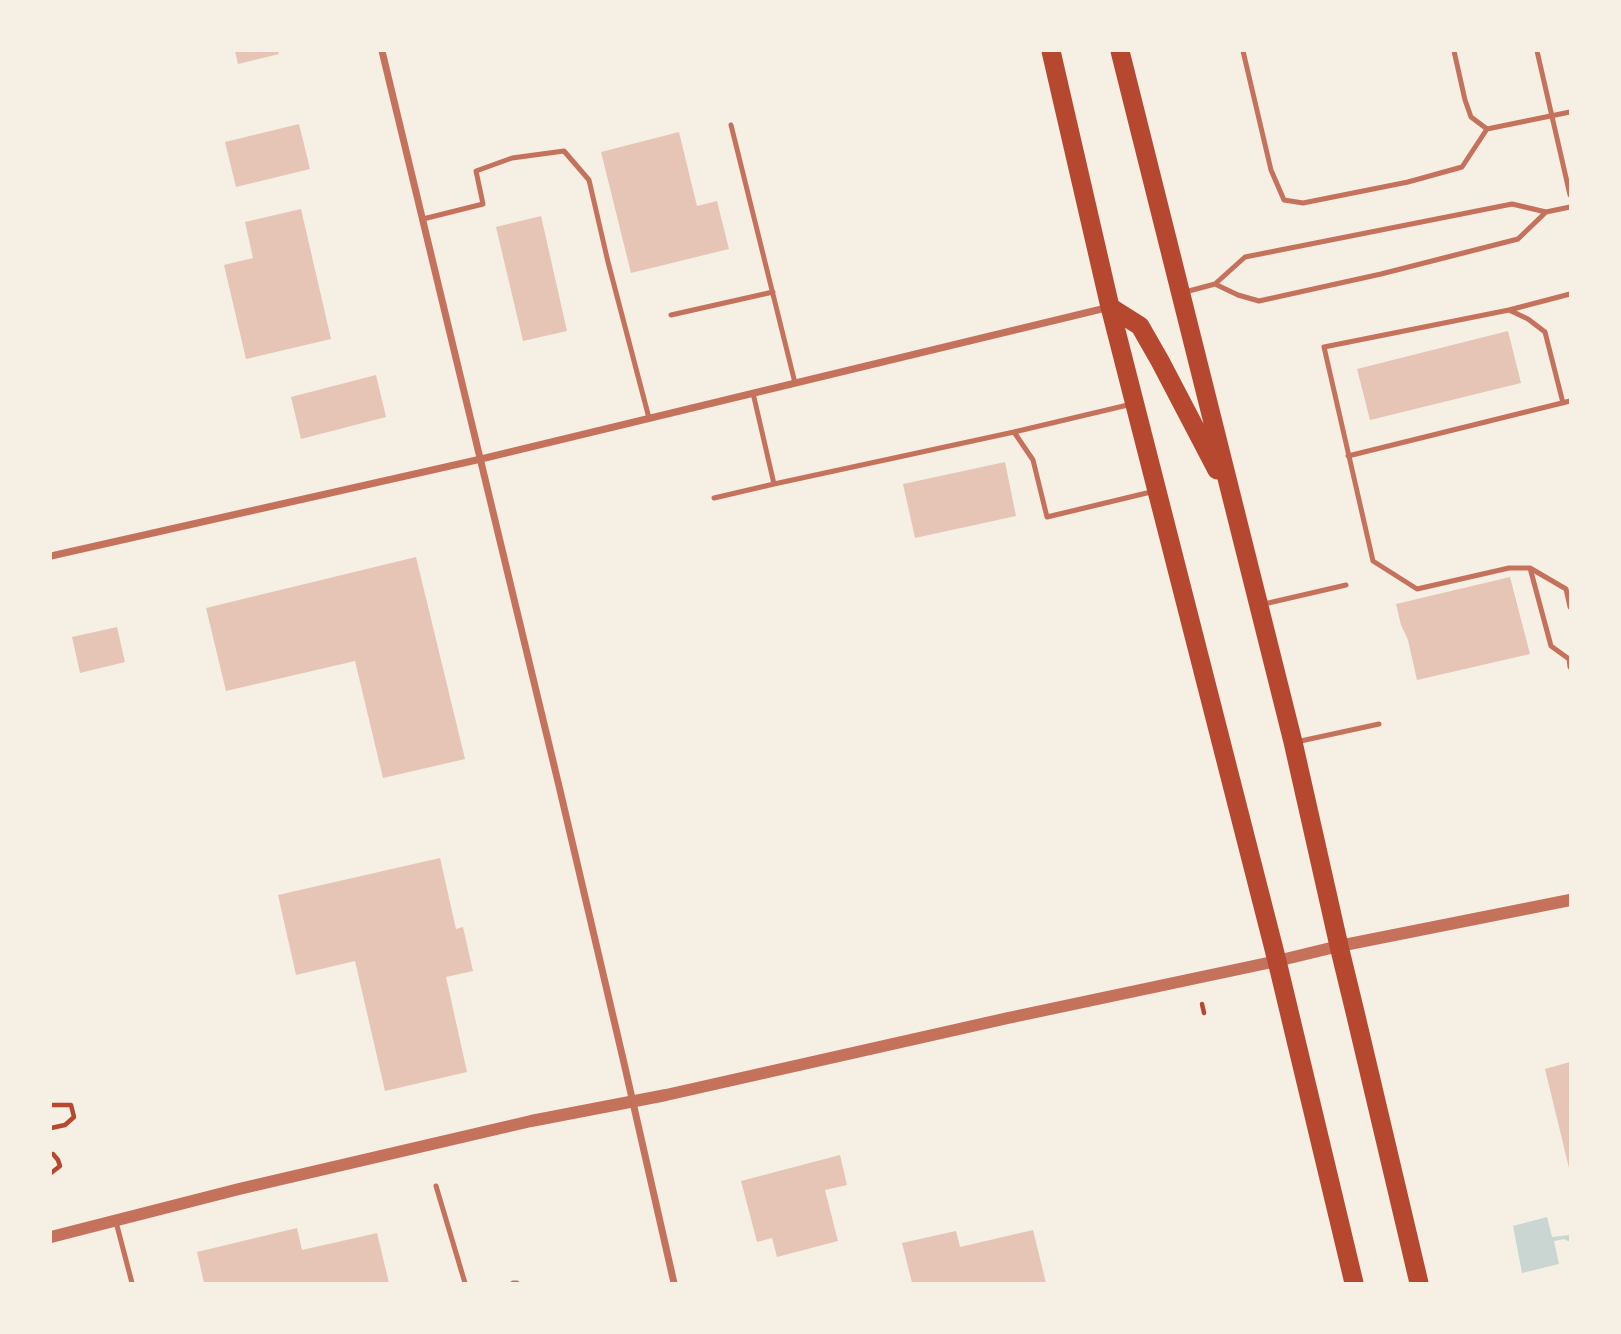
<!DOCTYPE html>
<html>
<head>
<meta charset="utf-8">
<style>
  body { margin:0 }
  #map { position:relative; width:1621px; height:1334px; overflow:hidden; background:#f6efe4; font-family:Barlow,sans-serif }
  canvas { display:block }
  .frame { position:absolute; inset:0; border:52px solid #f6efe4; pointer-events:none }
</style>
</head>
<body>
<div id="map">
<canvas width="1621" height="1334"></canvas>
<div class="frame"></div>
</div>
<script>
const ctx = document.querySelector('canvas').getContext('2d');
ctx.lineJoin = 'round';
function paint(path, color) {
  ctx.fillStyle = color;
  ctx.fill(path, 'evenodd');
}
function stroke(path, color, width, dash) {
  ctx.strokeStyle = color;
  ctx.lineWidth = width;
  ctx.lineCap = dash ? 'butt' : 'round';
  ctx.setLineDash(dash || []);
  ctx.stroke(path);
}
paint(new Path2D(`
  M1547,1217L1552,1237L1570,1235V1242L1564,1239L1554,1241L1559,1264L1522,1273L1513,1226Z`), '#c9d6d2');
paint(new Path2D(`
  M235,51H278L279,54L238,64Z
  M299,124L310,169L236,187L225,142Z
  M679,132L697,206L717,201L729,249L631,273L601,152Z
  M301,209L331,339L246,359L224,265L253,258L245,222Z
  M541,216L567,331L523,341L496,227Z
  M1508,331L1521,383L1370,420L1357,369Z
  M376,375L386,417L301,439L291,397Z
  M1005,462L1016,516L915,538L903,484Z
  M416,557L465,759L383,778L355,661L226,691L206,608Z
  M1510,577L1530,654L1417,680L1408,640L1401,625L1396,604Z
  M117,627L125,662L80,673L72,637Z
  M440,858L456,929L463,927L473,971L446,977L467,1072L385,1091L355,961L296,975L278,895Z
  M1570,1062V1168H1569L1545,1069Z
  M840,1155L847,1185L825,1190L838,1241L777,1257L772,1238L757,1242L741,1181Z
  M297,1228L302,1250L377,1233L389,1283H204L197,1252Z
  M1033,1230L1046,1283H912L902,1243L956,1231L960,1247Z`), '#e6c5b7');
stroke(new Path2D(`
  M1202,1004L1204,1013
  M51,1105H71L74,1117L65,1125L51,1128
  M51,1154H53L58,1160L60,1166L51,1173`), '#b5482f', 4.5);
stroke(new Path2D(`
  M1243,51L1271,170L1284,200L1303,203L1408,182L1462,167L1487,129
  M1454,51L1465,100L1471,117L1487,129L1570,112
  M1537,51L1570,195
  M731,125L795,383
  M423,219L483,204L476,171L512,158L564,151L589,180L608,262L649,418
  M1215,284L1238,295L1259,301L1381,274L1518,239L1546,212
  M1185,292L1215,284L1245,257L1512,204L1546,212L1570,207
  M1570,294L1509,310L1324,347L1373,561L1417,589L1509,568H1530L1551,646L1569,659L1570,667
  M1509,310L1528,319L1545,332L1563,403
  M671,315L773,292
  M753,393L774,484L1014,432L1033,460L1047,517L1155,491
  M1014,432L1132,404
  M1348,456L1570,401
  M714,498L774,484
  M1530,568L1566,589L1570,607
  M1264,604L1346,585
  M1296,742L1379,724
  M436,1186L465,1283
  M116,1222L132,1283
  M513,1283H517`), '#c5725c', 5);
stroke(new Path2D(`
  M382,51L559,786L624,1063L674,1283
  M51,556L481,459L1110,307`), '#c5725c', 7);
stroke(new Path2D(`
  M51,1237L239,1189L531,1121L666,1095L1008,1018L1277,961L1339,946L1570,900`), '#c5725c', 12);
stroke(new Path2D(`
  M1051,51L1110,307L1277,961L1354,1283
  M1120,51L1293,742L1339,946L1355,1012L1419,1283
  M1110,307L1140,326L1160,361L1217,470`), '#b5482f', 19);
</script>
</body>
</html>
